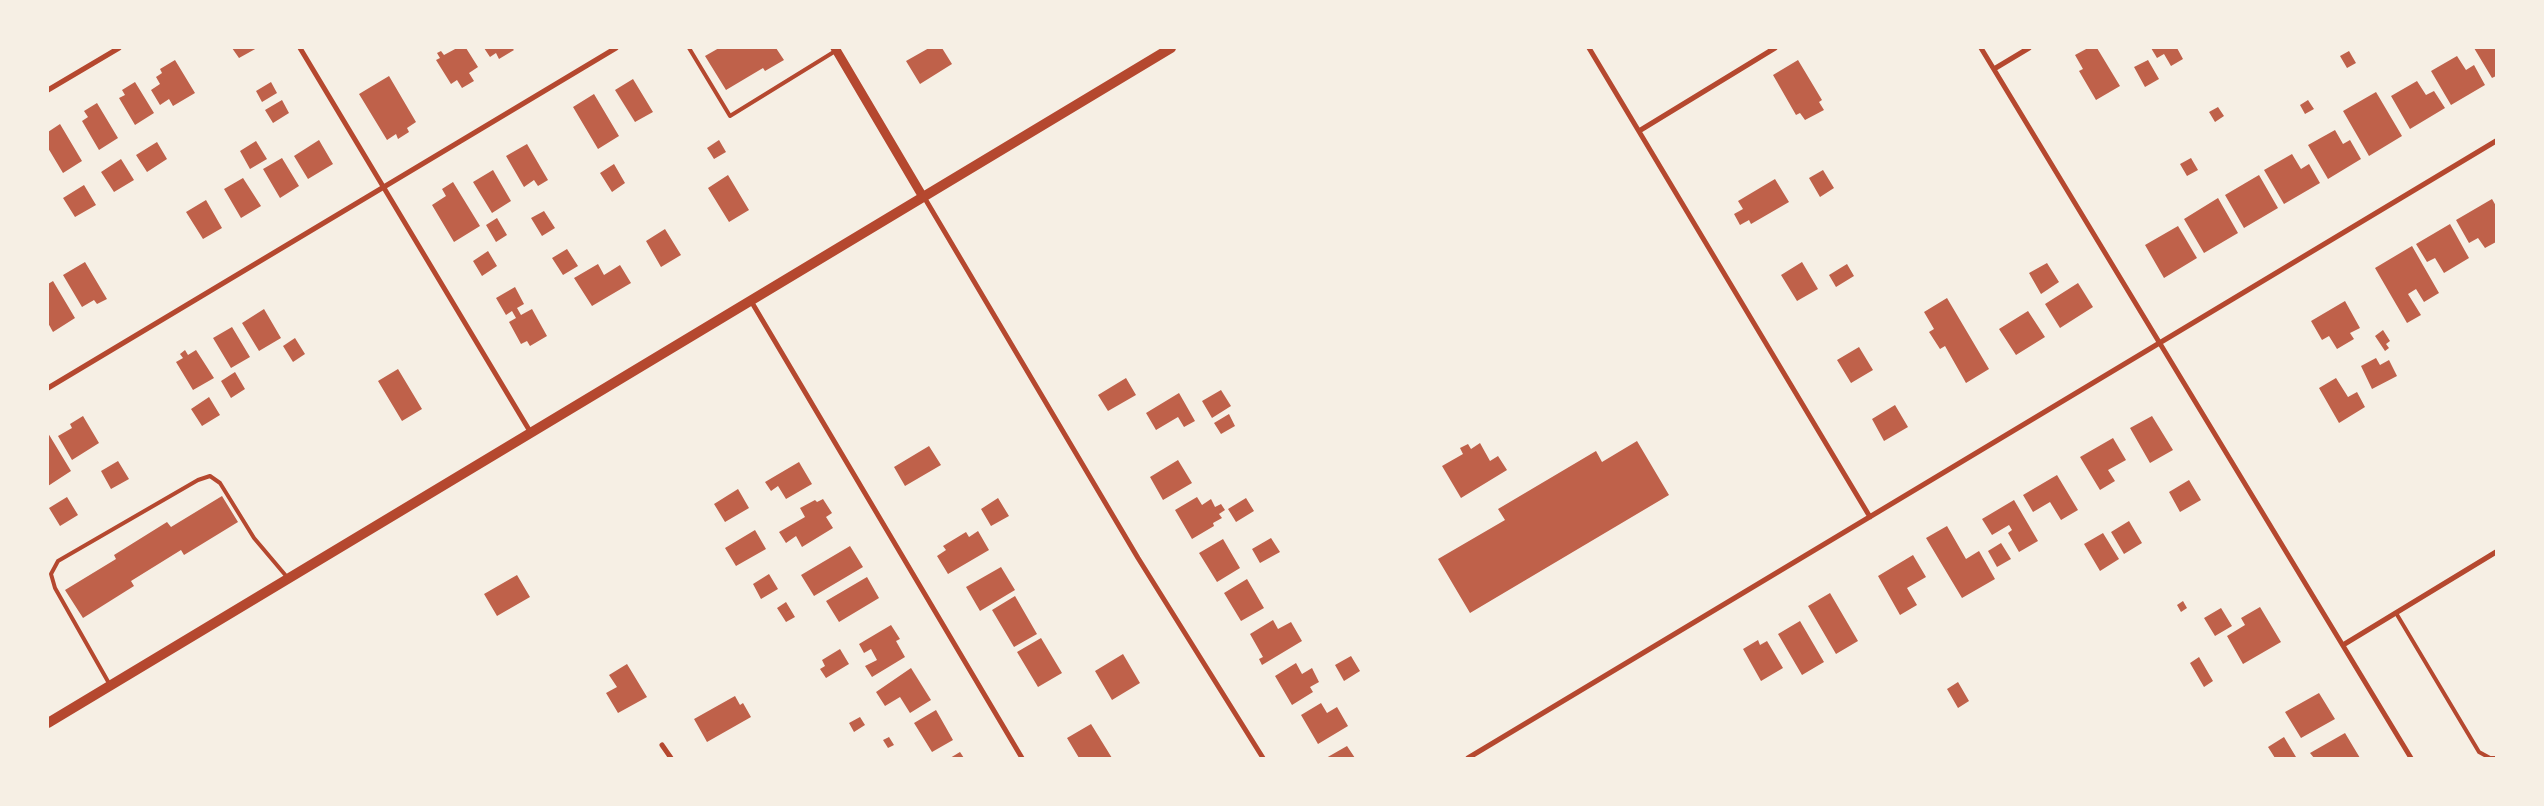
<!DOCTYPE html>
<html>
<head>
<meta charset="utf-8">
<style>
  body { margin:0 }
  #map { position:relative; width:2544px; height:806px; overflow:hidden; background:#f6efe4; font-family:Lato,sans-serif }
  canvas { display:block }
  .frame { position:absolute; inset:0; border:49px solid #f6efe4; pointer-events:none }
</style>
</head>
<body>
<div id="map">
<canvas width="2544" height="806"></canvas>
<div class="frame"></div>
</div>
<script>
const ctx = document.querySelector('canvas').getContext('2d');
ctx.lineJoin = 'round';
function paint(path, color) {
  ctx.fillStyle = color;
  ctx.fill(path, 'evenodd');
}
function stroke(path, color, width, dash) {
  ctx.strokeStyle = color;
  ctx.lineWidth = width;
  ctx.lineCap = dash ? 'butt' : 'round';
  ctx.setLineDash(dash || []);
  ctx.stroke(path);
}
paint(new Path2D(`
  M232,48H257L239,58Z
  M457,48H466L478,67L469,73L474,81L462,88L457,80L451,84L436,60L440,58L437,53L441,51L444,55Z
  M484,48H512L514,50L499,59L496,53L490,57Z
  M719,48H776L784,60L765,71L763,68L726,90L705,56Z
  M929,48H942L952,64L920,84L906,61Z
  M2088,48H2097L2120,86L2096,100L2079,71L2083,69L2075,55Z
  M2151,48H2177L2183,59L2171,66L2164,54L2157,58Z
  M2474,48H2496V76L2492,78Z
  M2349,51L2356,63L2347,68L2340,56Z
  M2457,56L2466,70L2474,65L2485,85L2451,105L2431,71Z
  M175,60L195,93L173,106L169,99L160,105L151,90L160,84L156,77L162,73L160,69Z
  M1798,60L1822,100L1819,102L1824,110L1805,120L1800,113L1796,115L1773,75Z
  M2148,60L2159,79L2145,87L2134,67Z
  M389,76L416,122L407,128L409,132L398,139L396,134L387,140L359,94Z
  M633,79L653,112L635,122L615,90Z
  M2417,81L2426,95L2434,91L2445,108L2410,129L2391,96Z
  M135,82L154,113L135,125L119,98L125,95L122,90Z
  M271,82L277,93L262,102L256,91Z
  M2376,92L2402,136L2369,156L2343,111Z
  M594,94L619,136L598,149L573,107Z
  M282,100L289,113L273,123L265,110Z
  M2308,100L2314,109L2305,114L2300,105Z
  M97,103L118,138L99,150L82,121L88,117L84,111Z
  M2218,107L2224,116L2215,122L2209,112Z
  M60,124L82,161L63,173L48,148V132Z
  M2335,130L2343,144L2350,140L2361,159L2328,179L2308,145Z
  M319,140L333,164L308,179L294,156Z
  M719,140L726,152L714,159L707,148Z
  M256,141L267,159L250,169L240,151Z
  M157,142L167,159L147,172L136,155Z
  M527,144L548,180L538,186L534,180L524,187L506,156Z
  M2292,154L2301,169L2309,164L2320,183L2284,204L2264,170Z
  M282,158L299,186L280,198L263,169Z
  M2191,158L2198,170L2187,176L2180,164Z
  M121,159L134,180L114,192L101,172Z
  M614,164L625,183L612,192L600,173Z
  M493,170L511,201L492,213L473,182Z
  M1823,170L1834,188L1820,197L1809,178Z
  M728,175L749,210L729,222L708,188Z
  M2259,175L2278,208L2244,228L2225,195Z
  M243,178L261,206L241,218L224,189Z
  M1775,179L1789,202L1751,224L1749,220L1740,225L1734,214L1743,209L1738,201Z
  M453,182L480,226L454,242L432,205L446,196L442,189Z
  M84,185L96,205L75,217L63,198Z
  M2218,198L2238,233L2204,253L2184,219Z
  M2492,199L2496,206V242L2485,248L2478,238L2469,243L2456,220Z
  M206,200L222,228L203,239L186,212Z
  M544,211L555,228L542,236L531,218Z
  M497,218L507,235L496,242L486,225Z
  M2450,224L2469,258L2444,273L2435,258L2427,262L2416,244Z
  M2178,226L2197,258L2164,278L2145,245Z
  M665,229L681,255L661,267L646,241Z
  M2412,246L2439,293L2424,302L2416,289L2408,294L2421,315L2407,323L2375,268Z
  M567,249L578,266L563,275L552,258Z
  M488,251L497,266L482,276L473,261Z
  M85,262L107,299L97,304L94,300L82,307L63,275Z
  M1802,262L1818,289L1797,301L1781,275Z
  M2047,263L2059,282L2041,294L2029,273Z
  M598,264L604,275L620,265L631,283L592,306L574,278Z
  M1847,264L1854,276L1836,287L1829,275Z
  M53,281L75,318L53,332L48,323V284Z
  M2078,283L2093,307L2060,328L2045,304Z
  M515,287L524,304L517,308L521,315L532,309L547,336L530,346L527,341L521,344L509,322L516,318L512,311L506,315L496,298Z
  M1947,298L1989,369L1966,383L1945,346L1940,349L1929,332L1934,329L1924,312Z
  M2345,301L2360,328L2350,333L2354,339L2337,349L2329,336L2322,340L2311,321Z
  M264,309L281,338L259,351L242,323Z
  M2028,311L2045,337L2016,355L1999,329Z
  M232,327L250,357L231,368L213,338Z
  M2383,330L2390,341L2386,344L2389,348L2385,351L2375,336Z
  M295,338L305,354L293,362L283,346Z
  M1859,347L1873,370L1851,383L1837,360Z
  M185,350L188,355L196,350L214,378L193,390L176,362L183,358L180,354Z
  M2376,358L2380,365L2389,360L2397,376L2372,389L2361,366Z
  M398,369L422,409L402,421L378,381Z
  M235,372L245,389L231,398L221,381Z
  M1126,378L1136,395L1108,411L1098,395Z
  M2336,378L2348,397L2357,392L2365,407L2339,423L2319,388Z
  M1221,390L1231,406L1212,418L1202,401Z
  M1179,393L1195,421L1184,427L1178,417L1156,430L1146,413Z
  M209,397L220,415L202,426L191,409Z
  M1895,405L1908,427L1884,441L1872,419Z
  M1229,414L1235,426L1221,434L1214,423Z
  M83,416L99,443L72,460L58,436L72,428L70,424Z
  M2152,416L2173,450L2150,463L2130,428Z
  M48,433L71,471L48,486Z
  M2113,438L2126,460L2108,470L2115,481L2100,490L2080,457Z
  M1637,441L1669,495L1470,613L1438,559L1505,520L1498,509L1596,451L1602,462Z
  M1480,443L1490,461L1498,456L1507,470L1461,498L1442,466L1463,454L1460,448L1468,444L1471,449Z
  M929,446L941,465L905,486L894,467Z
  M1178,460L1192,483L1163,500L1150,477Z
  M118,461L129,479L111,489L101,471Z
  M799,462L812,484L786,499L778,486L771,491L765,482Z
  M2057,475L2078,510L2061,520L2050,502L2033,512L2023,495Z
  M2189,480L2201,500L2180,512L2169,492Z
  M738,489L749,508L725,522L714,504Z
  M222,496L238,522L184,555L181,550L131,581L134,586L83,618L65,590L116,559L114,555L167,522L171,527Z
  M67,497L78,515L60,526L49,508Z
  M1197,497L1202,505L1211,499L1215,507L1221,504L1225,510L1219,514L1222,518L1213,523L1214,526L1192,539L1175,510Z
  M998,498L1009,516L991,526L981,509Z
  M1246,498L1254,511L1236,522L1228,509Z
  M823,499L832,513L826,517L833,528L802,547L796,536L786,543L779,532L805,517L800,508L815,500L817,502Z
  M2014,500L2038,541L2019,552L2008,533L2012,530L2009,525L1992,535L1982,519Z
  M2129,521L2142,543L2124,554L2111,532Z
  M1947,526L1966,559L1979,551L1995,579L1962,598L1926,538Z
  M755,530L766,549L736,566L725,548Z
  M978,531L989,550L948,574L937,556L946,550L943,546L966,532L969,537Z
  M2103,533L2119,559L2100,571L2084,544Z
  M1271,538L1280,552L1260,563L1252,549Z
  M1223,539L1240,568L1217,582L1199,553Z
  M2001,543L2011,559L1997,567L1988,551Z
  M850,546L863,567L814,596L801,575Z
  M1913,555L1926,577L1907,588L1917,605L1900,615L1878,576Z
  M1001,567L1015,590L980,611L966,587Z
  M769,574L778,589L761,599L753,584Z
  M517,575L530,597L497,616L484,594Z
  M867,577L879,598L839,622L826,601Z
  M1247,579L1264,608L1241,621L1224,593Z
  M1830,593L1858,641L1836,654L1808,606Z
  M1015,596L1037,634L1014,647L992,610Z
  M2183,601L2187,608L2181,612L2177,605Z
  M786,602L795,617L786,622L777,608Z
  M2260,607L2281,642L2243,664L2227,636L2245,625L2241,618Z
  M2221,608L2232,626L2215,636L2204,618Z
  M1273,620L1278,629L1291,622L1302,641L1262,665L1259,659L1263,657L1250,634Z
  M1800,621L1824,662L1802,675L1778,634Z
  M891,625L900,639L896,641L905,657L872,677L865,666L877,660L871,649L864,653L859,644Z
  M1041,638L1062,673L1038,687L1017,652Z
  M1758,640L1760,645L1767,641L1783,668L1761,681L1743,649Z
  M840,649L849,664L826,678L820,669L825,666L822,660Z
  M1123,654L1140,683L1112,700L1095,671Z
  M1351,656L1360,671L1344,681L1335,665Z
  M2199,657L2213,681L2204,687L2190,663Z
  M1296,663L1302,674L1312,668L1319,682L1310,687L1313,692L1292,705L1275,676Z
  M627,664L647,697L618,713L606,693L617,687L609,675Z
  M911,668L931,700L910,713L900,697L885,706L876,692Z
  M1958,682L1969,701L1958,708L1947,689Z
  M2319,693L2335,719L2301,738L2285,712Z
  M735,696L740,705L743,703L751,717L707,742L694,719Z
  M1321,703L1327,713L1337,707L1348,726L1318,744L1301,715Z
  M936,710L953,740L932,752L914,723Z
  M860,717L865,725L854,732L849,723Z
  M1091,724L1112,758H1079L1067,738Z
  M2345,733L2360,758H2314L2310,753Z
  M889,737L894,745L888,748L883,740Z
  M2284,737L2296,757L2294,758H2275L2268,747Z
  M1347,746L1355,758H1326Z
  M960,752L964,758H950Z`), '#bf614a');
stroke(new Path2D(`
  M689,48L730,116L837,50
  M2396,613L2479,752L2490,758H2496
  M110,685L55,588L51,574L58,561L198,480L210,476L220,483L254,538L287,577`), '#b5482f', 4);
stroke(new Path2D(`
  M300,48L531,433
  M1589,48L1870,517
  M1981,48L2411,758
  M1994,69L2029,48
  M48,90L119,48
  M1639,131L1775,48
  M924,197L1138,558L1263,758
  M751,301L1022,758
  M48,388L616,48
  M2343,645L2496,552
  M662,745L671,758
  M1468,758L2496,141`), '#b5482f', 5);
stroke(new Path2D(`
  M835,48L923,197`), '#b5482f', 9);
stroke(new Path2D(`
  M48,723L1171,48`), '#b5482f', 10);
</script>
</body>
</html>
